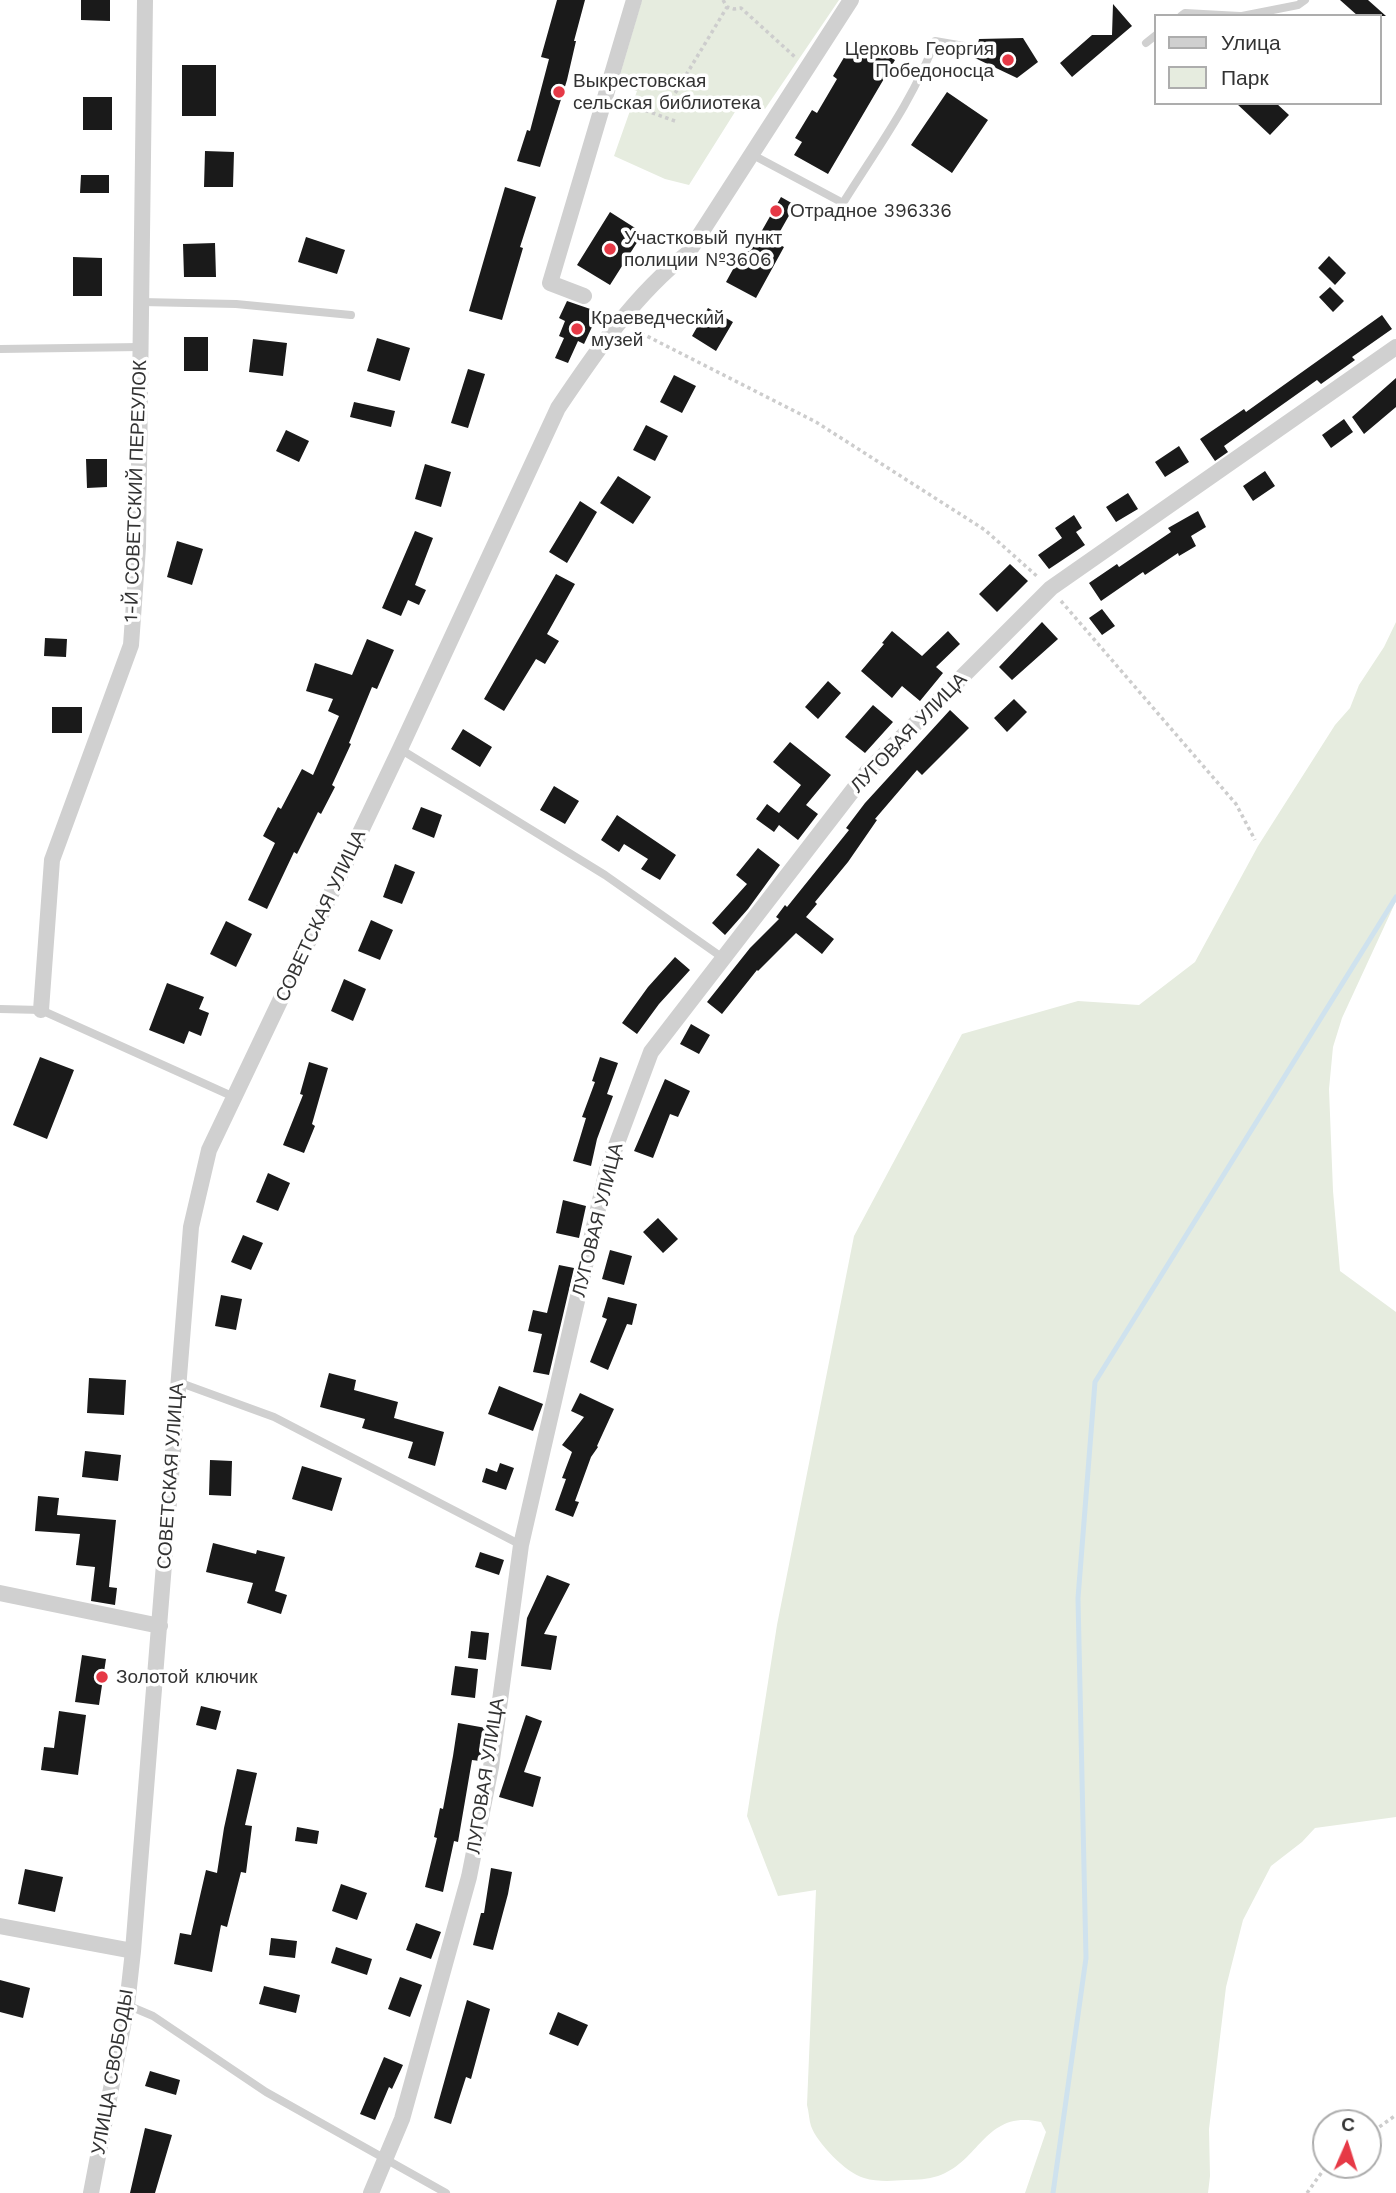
<!DOCTYPE html>
<html>
<head>
<meta charset="utf-8">
<style>
  body { margin:0 }
  #map { position:relative; width:1396px; height:2193px; overflow:hidden; background:#fff; font-family:"Work Sans",sans-serif }
  canvas { display:block }
  .legend { position:absolute; left:1154px; top:14px; width:228px; height:91px; box-sizing:border-box; background:#fff; border:2px solid #adadad; margin:0; padding:9px 12px; list-style:none; font-size:21px; color:#333 }
  .legend li { display:flex; align-items:center; gap:14px; height:35px }
  .legend b { width:35px; border:2px solid #adadad }
  .north { position:absolute; left:1312px; top:2109px; width:70px; height:70px; box-sizing:border-box; background:#fff; border:2px solid #adadad; border-radius:50%; rotate:3deg; font-size:19px; font-weight:700; line-height:28px; text-align:center; color:#333 }
  .north::after { content:''; display:block; margin:auto; width:24px; height:32px; background:#e63946; clip-path:polygon(50% 0,100% 100%,50% 72%,0 100%) }
</style>
</head>
<body>
<div id="map">
<canvas width="1396" height="2193"></canvas>
<ul class="legend">
<li><b style="height:9px;background:#d0d0d0"></b>Улица</li>
<li><b style="height:19px;background:#e6ecdf"></b>Парк</li>
</ul>
<div class="north">С</div>
</div>
<script>
const ctx = document.querySelector('canvas').getContext('2d');
ctx.lineJoin = 'round';
function paint(path, color) {
  ctx.fillStyle = color;
  ctx.fill(path, 'evenodd');
}
function stroke(path, color, width, dash) {
  ctx.strokeStyle = color;
  ctx.lineWidth = width;
  ctx.lineCap = dash ? 'butt' : 'round';
  ctx.setLineDash(dash || []);
  ctx.stroke(path);
}
function label(font, color, halo, rows, align = 'center') {
  ctx.font = font + ' "Work Sans",sans-serif';
  ctx.lineWidth = 7;
  ctx.setLineDash([]);
  ctx.textBaseline = 'middle';
  ctx.strokeStyle = halo;
  ctx.fillStyle = color;
  for (const [text, x, y, turn = 0] of rows) {
    ctx.save();
    ctx.translate(x, y);
    ctx.rotate((+turn || 0) * Math.PI / 180);
    ctx.textAlign = isNaN(turn) ? turn : align;
    if (halo) ctx.strokeText(text, 0, 0);
    ctx.fillText(text, 0, 0);
    ctx.restore();
  }
}
paint(new Path2D(`
  M642,0H839L765,109L745,96L689,185L665,179L614,156L637,91L617,85Z
  M1396,622V901L1342,1018L1333,1047L1329,1089L1333,1191L1340,1271L1396,1312V1817L1315,1828L1302,1842L1271,1866L1243,1920L1226,1987L1209,2129L1210,2176L1208,2193H1025L1046,2132L1041,2122C985,2109 981,2161 938,2176C928,2179 917,2180 906,2180C892,2181 877,2182 864,2178C846,2173 817,2143 811,2126C809,2120 809,2112 807,2105L816,1890L778,1896L747,1816L777,1625L854,1236L962,1034L1078,1001L1139,1005L1195,962L1258,846L1335,725L1350,708L1359,685L1384,647Z`), '#e6ecdf');
stroke(new Path2D(`
  M1053,2193L1086,1958L1078,1598L1095,1382L1396,897`), '#cfe2ee', 5);
paint(new Path2D(`
  M81,0H110V21L81,20Z
  M557,0H585L574,41H576L567,80L540,167L517,161L527,130L530,131L549,59L541,57Z
  M1340,0H1368L1386,16H1358Z
  M1113,4L1132,26L1072,77L1060,63L1092,35H1112Z
  M1023,38L1038,62L1017,78L975,58L979,39Z
  M864,42L895,60L828,174L794,155L802,142L795,138L812,110L817,113L837,79L833,76L849,49L857,54Z
  M182,65H216V116H182Z
  M947,92L988,120L952,173L911,145Z
  M83,97H112V130H83Z
  M1236,103H1276L1289,115L1270,135Z
  M205,151L234,152L233,187H204Z
  M81,175H109V193H80Z
  M505,187L536,197L520,247L523,248L502,320L469,311Z
  M781,197L795,205L774,242L784,247L756,298L726,282L754,231L760,234Z
  M610,212L643,233L610,285L577,265Z
  M306,237L345,250L337,274L298,262Z
  M215,243L216,277H184L183,244Z
  M1329,256L1346,273L1335,285L1318,268Z
  M73,257L102,258V296H73Z
  M1330,287L1344,301L1333,312L1319,297Z
  M567,301L599,312L584,344L578,341L568,363L555,358L564,338L559,336L565,321L559,318Z
  M708,308L733,322L716,351L692,336Z
  M1382,315L1392,329L1352,357L1355,360L1321,384L1317,380L1224,446L1228,452L1215,461L1200,439L1244,409L1246,412Z
  M184,337H208V371H184Z
  M377,338L410,348L400,381L367,371Z
  M253,339L287,343L283,376L249,372Z
  M468,369L485,374L468,428L451,423Z
  M674,375L696,386L682,413L660,402Z
  M1396,378V407L1364,434L1352,417Z
  M354,402L395,411L391,427L350,417Z
  M1344,419L1353,432L1331,448L1322,435Z
  M646,425L668,436L655,461L633,450Z
  M286,430L309,441L299,462L276,451Z
  M1179,446L1189,462L1165,477L1155,462Z
  M86,459H107V487L87,488Z
  M425,464L451,472L441,507L415,499Z
  M1265,471L1275,486L1253,501L1243,486Z
  M618,476L651,497L633,524L600,503Z
  M1128,493L1138,509L1116,522L1106,507Z
  M580,501L597,512L567,563L549,552Z
  M1198,511L1206,527L1191,536L1196,546L1179,556L1178,553L1145,575L1143,572L1101,601L1089,583L1117,564L1119,567L1171,532L1168,528Z
  M1074,515L1082,528L1076,532L1085,545L1049,569L1038,555L1062,538L1055,528Z
  M415,531L433,538L415,585L426,590L419,605L408,600L401,616L382,608Z
  M177,541L203,549L192,585L167,577Z
  M1010,564L1028,581L997,612L979,594Z
  M556,574L575,584L547,634L559,641L545,664L536,659L504,711L484,699Z
  M1102,609L1115,626L1102,635L1089,618Z
  M1042,622L1058,639L1012,680L999,667Z
  M892,631L922,656L948,631L960,644L936,667L943,673L920,701L902,686L892,698L861,671L884,644L882,643Z
  M45,638L67,639L66,657L44,656Z
  M367,639L394,650L377,689L372,687L349,743L351,744L332,785L335,787L321,814L318,812L297,854L294,852L267,909L248,900L275,843L263,836L278,807L281,809L302,769L313,775L339,716L328,711L333,699L306,691L315,663L352,675Z
  M828,681L841,693L818,719L805,707Z
  M1014,699L1027,712L1007,732L994,718Z
  M873,705L893,722L865,753L845,737Z
  M52,707H82V733H52Z
  M950,710L969,728L922,775L917,770L875,819L877,820L848,862L815,902L817,904L806,917L834,939L822,954L796,933L758,971L757,970L722,1014L707,1002L750,948L779,919L776,917L785,905L787,907L849,830L846,828L865,803Z
  M463,729L492,747L480,767L451,749Z
  M790,742L831,775L806,805L818,814L798,840L779,825L774,832L756,819L767,804L779,813L801,785L773,762Z
  M554,786L579,801L565,824L540,810Z
  M421,807L442,815L434,838L412,829Z
  M617,815L676,855L660,880L641,869L648,859L624,844L619,852L601,840Z
  M758,848L780,865L748,909L725,935L712,923L747,884L736,875Z
  M395,864L415,872L402,904L383,897Z
  M371,920L393,930L380,960L358,951Z
  M226,921L252,934L236,967L210,954Z
  M675,957L690,970L659,1004L637,1034L622,1023L648,987Z
  M344,979L366,989L353,1021L331,1011Z
  M167,983L204,997L199,1009L209,1013L201,1036L189,1031L184,1044L149,1030Z
  M691,1024L710,1035L699,1054L680,1044Z
  M40,1057L74,1070L47,1139L13,1125Z
  M600,1057L618,1063L607,1094L613,1096L597,1139L591,1166L573,1161L586,1118L582,1117L595,1082L592,1081Z
  M309,1062L328,1068L312,1124L315,1126L304,1153L283,1145L303,1095L300,1094Z
  M665,1079L690,1091L678,1117L670,1114L653,1158L634,1151Z
  M268,1173L290,1183L278,1211L256,1202Z
  M563,1200L586,1206L579,1238L556,1233Z
  M658,1218L678,1239L663,1253L643,1232Z
  M243,1235L263,1243L251,1270L231,1262Z
  M610,1250L632,1256L624,1285L602,1279Z
  M559,1265L574,1268L549,1375L533,1372L542,1334L528,1331L533,1310L547,1313Z
  M221,1295L242,1299L236,1330L215,1326Z
  M608,1297L637,1304L632,1325L627,1324L608,1370L590,1362L607,1319L602,1317Z
  M329,1373L356,1380L354,1390L398,1402L394,1418L444,1432L435,1466L408,1458L413,1442L362,1428L365,1419L320,1407Z
  M89,1378L126,1380L124,1415L87,1413Z
  M499,1386L543,1404L533,1431L488,1414Z
  M580,1393L614,1409L597,1446L598,1447L591,1457L575,1501L579,1502L573,1517L555,1510L566,1479L562,1478L572,1452L562,1445L584,1417L571,1411Z
  M85,1451L121,1455L118,1481L82,1477Z
  M210,1460L232,1461L231,1496L209,1495Z
  M500,1463L514,1468L506,1490L482,1482L486,1468L497,1472Z
  M302,1466L342,1478L332,1511L292,1499Z
  M38,1496L59,1498L57,1515L116,1520L109,1587L117,1588L115,1605L91,1601L95,1567L76,1565L80,1534L35,1531Z
  M213,1543L256,1554L257,1550L285,1557L275,1591L287,1595L281,1614L247,1603L253,1583L206,1572Z
  M480,1552L504,1560L499,1575L475,1567Z
  M547,1575L570,1584L544,1634L557,1636L551,1670L521,1666L527,1618Z
  M471,1631L489,1633L486,1660L468,1658Z
  M82,1655L106,1659L99,1705L75,1702Z
  M455,1666L478,1669L475,1698L451,1695Z
  M201,1706L221,1711L216,1730L196,1725Z
  M59,1711L86,1715L78,1775L41,1770L44,1747L54,1748Z
  M526,1715L542,1721L524,1772L541,1777L533,1807L499,1797Z
  M458,1723L486,1728L480,1761L472,1760L458,1842L454,1841L443,1892L425,1887L437,1838L434,1837L440,1808L443,1809L453,1756Z
  M237,1769L257,1773L245,1825L252,1826L246,1873L241,1872L227,1927L221,1925L212,1972L174,1964L180,1933L191,1935L206,1870L217,1873L224,1828Z
  M297,1827L319,1831L317,1844L295,1841Z
  M491,1868L512,1872L508,1894L493,1950L473,1945L481,1913H484Z
  M25,1869L63,1877L55,1912L18,1904Z
  M341,1884L367,1893L357,1920L332,1911Z
  M416,1923L441,1932L431,1959L406,1950Z
  M271,1938L297,1941L295,1958L269,1955Z
  M336,1947L372,1959L367,1975L331,1963Z
  M400,1977L422,1985L410,2017L388,2009Z
  M0,1980L30,1988L23,2018L0,2012Z
  M264,1986L300,1995L296,2013L259,2004Z
  M467,2000L490,2009L471,2079L466,2077L451,2124L434,2118Z
  M558,2012L588,2025L578,2046L549,2034Z
  M384,2057L403,2065L392,2089L389,2087L375,2120L360,2114Z
  M150,2071L180,2080L176,2095L145,2086Z
  M145,2128L172,2135L155,2193H130Z`), '#1a1a1a');
stroke(new Path2D(`
  M723,0L727,7L734,9L741,8L795,57
  M619,101L675,121
  M668,105L727,7
  M635,330L816,422L985,530L1039,578
  M1061,601L1236,804L1255,840
  M1368,2135L1396,2115
  M1307,2193L1327,2165`), '#cdcdcd', 3.5, [3.5, 3.5]);
stroke(new Path2D(`
  M1181,16L1185,13L1240,16
  M1242,16L1298,5L1305,0
  M1146,43L1156,35
  M751,154L843,203C876,150 914,99 935,41L964,46
  M141,302L236,304L351,315
  M0,349L140,347
  M400,749L605,875L723,958
  M0,1009L41,1010L234,1097
  M178,1382L274,1417L521,1545
  M127,2005L153,2016L266,2092L446,2193`), '#d0d0d0', 8);
stroke(new Path2D(`
  M584,296L550,283L634,0
  M41,1010L52,860L131,645L138,547L145,0
  M0,1593L160,1626
  M0,1926L133,1951
  M91,2193L127,2005L133,1951L191,1227L209,1150L400,749L558,408C595,353 635,294 688,253L851,0
  M371,2193L402,2119L469,1877L491,1767L521,1545L607,1170L651,1052L867,772L1051,588L1396,347`), '#d0d0d0', 16);
for (const [x, y, r, color] of [
  [1008,60,7,"#e63946"],
  [559,92,7,"#e63946"],
  [776,211,7,"#e63946"],
  [610,249,7,"#e63946"],
  [577,329,7,"#e63946"],
  [102,1677,7,"#e63946"]
]) {
  const dot = new Path2D();
  dot.arc(x, y, r, 0, 2 * Math.PI);
  ctx.fillStyle = color;
  ctx.fill(dot);
  stroke(dot, '#fff', 2.5);
}
label('19px', '#333', '#fff', [
  ["Церковь Георгия",994,49,"right"],
  ["Победоносца",994,71,"right"],
  ["Выкрестовская",573,81],
  ["сельская библиотека",573,103],
  ["Отрадное 396336",790,211],
  ["Участковый пункт",624,238],
  ["полиции №3606",624,260],
  ["Краеведческий",591,318],
  ["музей",591,340],
  ["Золотой ключик",116,1677]
], 'left');
label('19px', '#333', '#fff', [
  ["1-Й СОВЕТСКИЙ ПЕРЕУЛОК",136,491,-88],
  ["ЛУГОВАЯ УЛИЦА",909,733,-46],
  ["СОВЕТСКАЯ УЛИЦА",321,916,-65],
  ["ЛУГОВАЯ УЛИЦА",598,1220,-76],
  ["СОВЕТСКАЯ УЛИЦА",171,1476,-86],
  ["ЛУГОВАЯ УЛИЦА",486,1776,-81],
  ["УЛИЦА СВОБОДЫ",113,2072,-80]
]);
</script>
</body>
</html>
